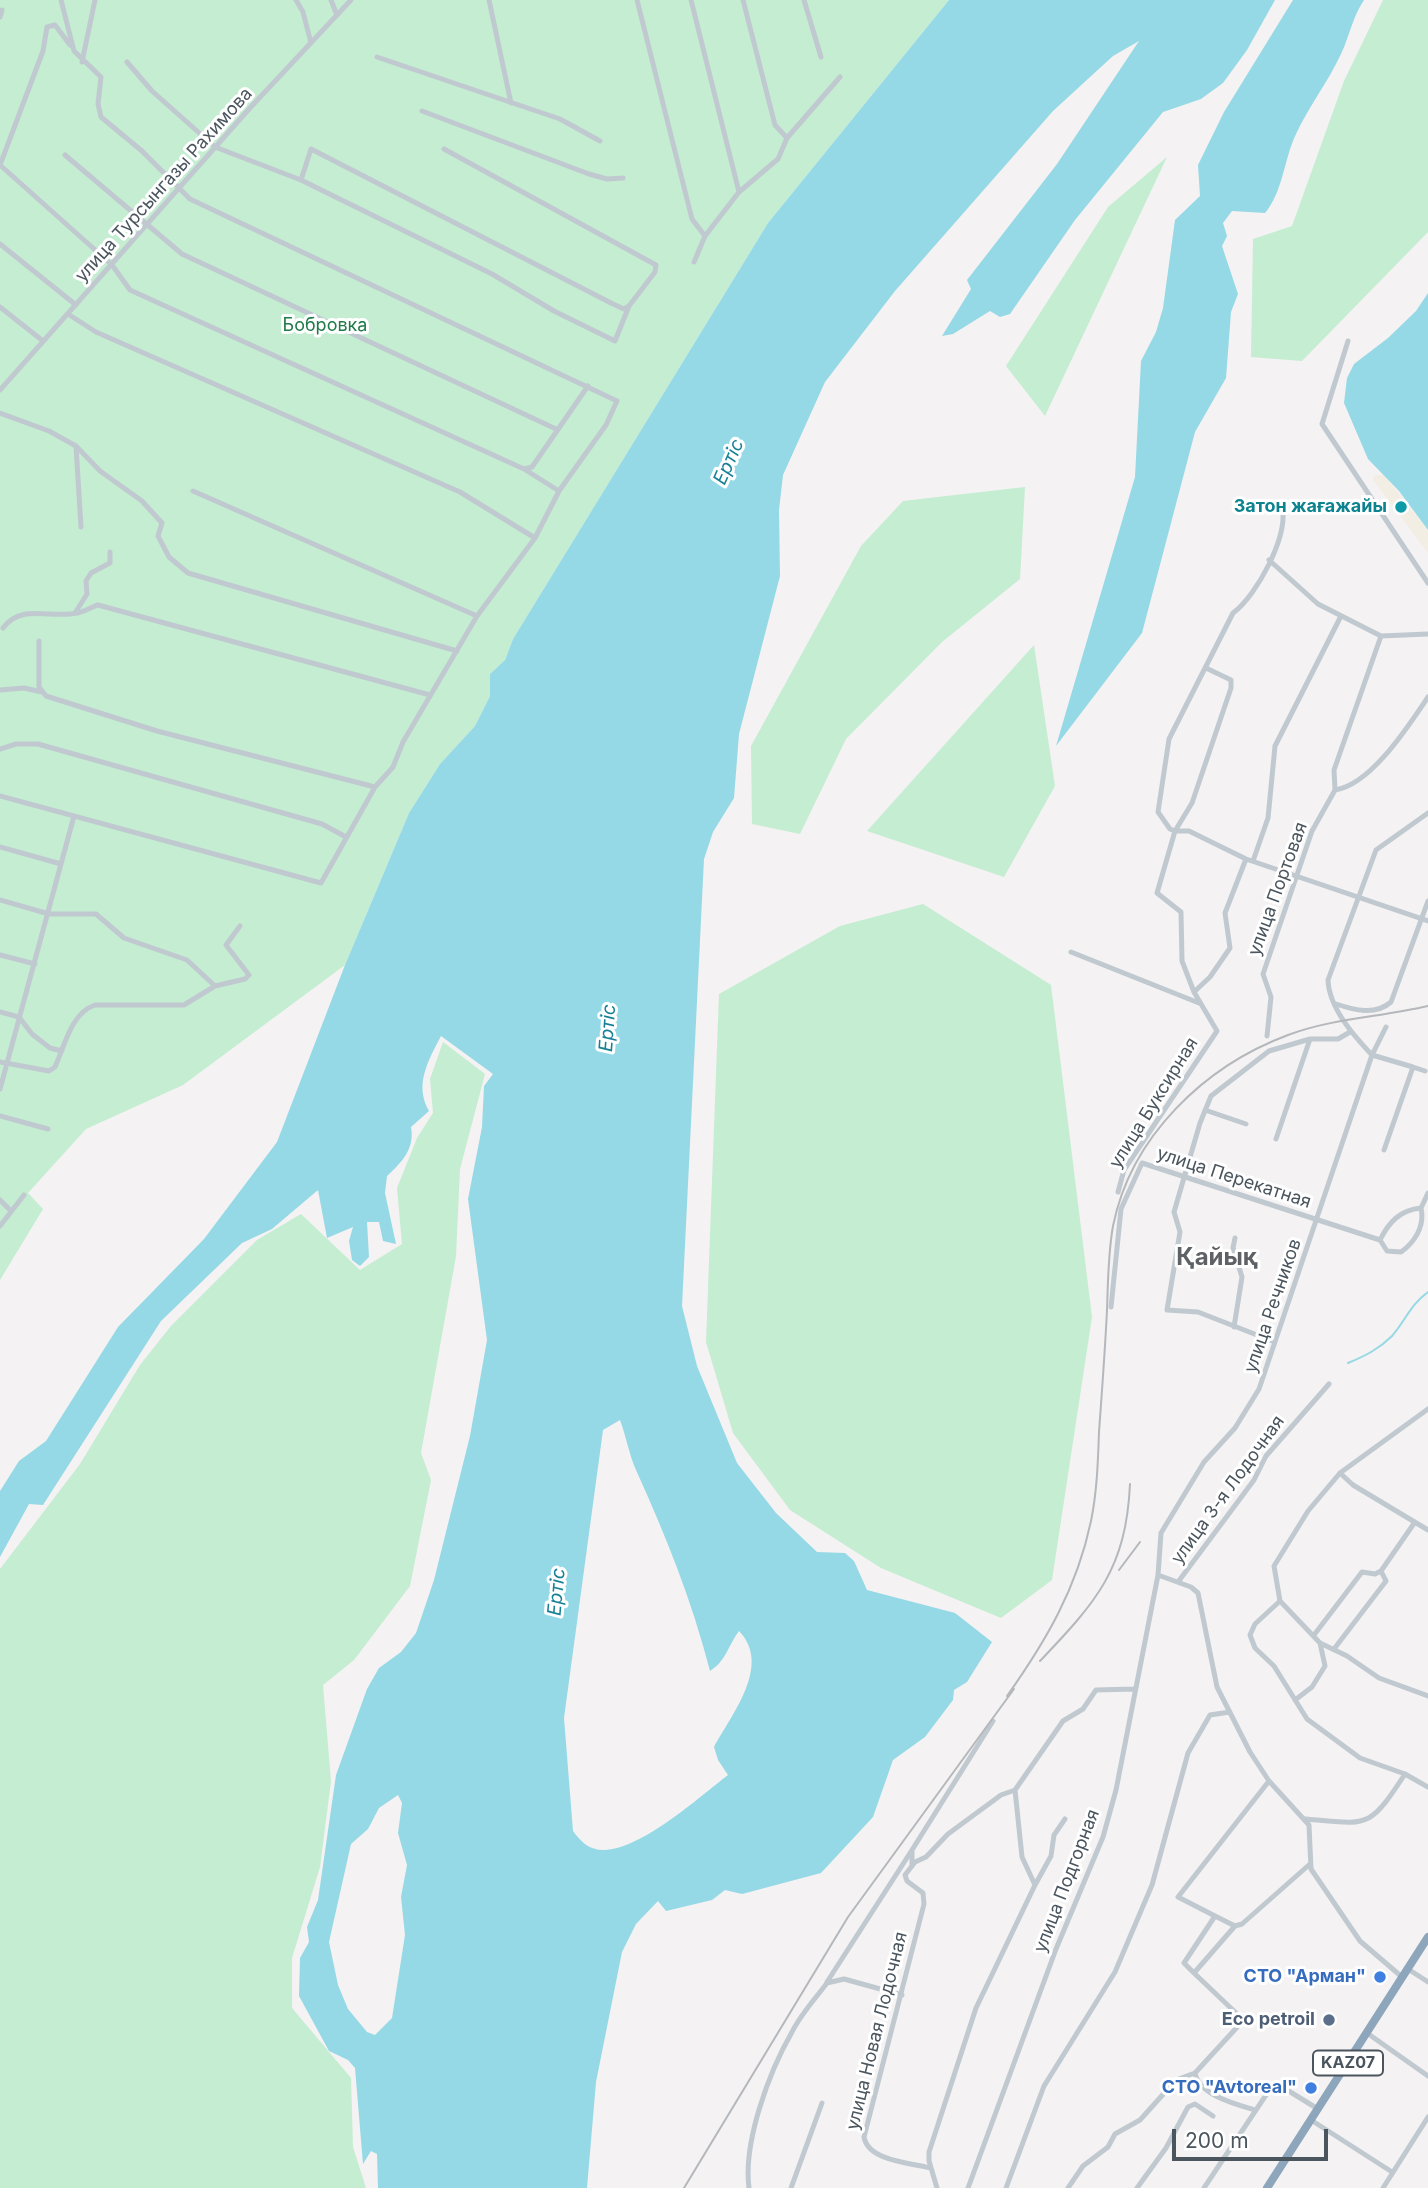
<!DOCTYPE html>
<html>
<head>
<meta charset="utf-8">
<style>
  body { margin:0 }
  #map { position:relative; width:1428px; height:2188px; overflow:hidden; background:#f4f2f2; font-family:Inter,sans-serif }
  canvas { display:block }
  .scale { position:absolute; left:1172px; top:2129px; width:156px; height:32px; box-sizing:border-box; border:4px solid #4a555e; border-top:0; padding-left:9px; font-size:21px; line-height:24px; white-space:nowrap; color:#4a555e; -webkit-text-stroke:5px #fff; paint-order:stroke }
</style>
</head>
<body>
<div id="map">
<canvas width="1428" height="2188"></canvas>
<div class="scale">200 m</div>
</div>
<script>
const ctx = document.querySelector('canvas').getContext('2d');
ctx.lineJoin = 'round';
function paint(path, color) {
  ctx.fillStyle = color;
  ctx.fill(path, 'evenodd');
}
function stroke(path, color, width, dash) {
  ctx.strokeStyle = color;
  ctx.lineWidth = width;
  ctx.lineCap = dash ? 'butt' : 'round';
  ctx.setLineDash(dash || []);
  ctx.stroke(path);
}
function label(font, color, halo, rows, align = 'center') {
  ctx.font = font + ' Inter,sans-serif';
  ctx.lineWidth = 6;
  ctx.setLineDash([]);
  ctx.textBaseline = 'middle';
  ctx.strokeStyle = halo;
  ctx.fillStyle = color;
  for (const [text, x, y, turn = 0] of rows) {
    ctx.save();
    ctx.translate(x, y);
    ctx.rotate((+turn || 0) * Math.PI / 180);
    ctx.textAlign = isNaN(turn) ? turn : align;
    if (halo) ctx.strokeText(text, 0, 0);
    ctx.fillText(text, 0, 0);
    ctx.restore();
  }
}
paint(new Path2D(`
  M0,0H949L768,223L513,639L505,660L490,674V696L475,726L440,764L409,813L345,965L183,1085L86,1129L28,1193L43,1209L0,1280Z
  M1383,0H1428V232L1302,361L1251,357L1253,239L1292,226L1344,81Z
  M1167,157L1045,416L1006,366L1108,207Z
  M1025,487L1020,579L942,642L846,739L800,834L752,824L751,746L861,546L903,501Z
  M1034,645L1055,786L1004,877L867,831Z
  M923,904L1051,985L1092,1317L1052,1580L1001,1618L881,1568L790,1510L733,1433L706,1342L719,994L840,926Z
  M443,1042L485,1074L460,1169L456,1256L421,1453L431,1480L410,1586L354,1660L323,1685L331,1781L320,1867L292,1958V2008L351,2078L353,2147L366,2188H0V1569L80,1464L140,1365L171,1326L257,1240L301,1214L360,1270L402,1244L397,1188L417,1138L433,1113L430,1079Z`), '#c4edd2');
paint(new Path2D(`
  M1374,475H1384L1428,530V553L1373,480Z`), '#f3eee4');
paint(new Path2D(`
  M949,0H1275L1247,50L1223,83L1201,99L1163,112L1075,220L1010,314L1000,317L990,311L953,334L942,336L971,289L967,280L1057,164L1139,41L1113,56L1053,111L895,291L825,382L783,475L779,510L780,576L739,734L734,798L713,832L704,859L682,1306L697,1366L737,1463L776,1513L817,1552L845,1553L854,1561L867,1590L955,1613L992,1642L967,1682L954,1690L953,1700L925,1737L893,1760L873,1817L821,1873L742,1894L725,1890L712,1900L666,1911L658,1901L636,1924L622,1952L596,2082L587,2188H378L377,2154L371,2151L363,2164L355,2068L348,2060L329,2051L299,1996L300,1958L309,1942L307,1927L318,1900L336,1775L367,1689L379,1668L401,1652L416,1633L434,1580L470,1436L487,1340L468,1199L482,1127L484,1086L493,1074L441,1036C428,1061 414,1085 429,1111L411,1127C415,1149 402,1162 387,1176L385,1193L396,1244L383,1241L379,1222H367L369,1257L360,1266L352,1260L349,1241L353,1227L327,1238L318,1190L272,1229L242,1243L161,1321L43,1505L29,1504L0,1557V1491L19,1461L46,1441L118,1327L204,1239L277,1142L345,965L409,813L440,764L475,726L490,696V674L505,660L513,639L768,223ZM620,1420C626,1436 629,1454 636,1470C666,1536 692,1601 710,1671C726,1661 728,1646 739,1631C772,1665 732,1714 714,1747L718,1760L728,1775C698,1798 642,1849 604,1850C589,1850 581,1842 573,1831L564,1718L603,1430ZM398,1795L402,1803L398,1833L407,1865L401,1897L405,1935L392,2018L375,2035L367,2032L348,2009L338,1985L329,1942L351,1844L368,1829L379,1808Z
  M1293,0H1364C1352,18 1350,35 1341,54C1328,82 1309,106 1296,134C1284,159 1283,192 1265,213L1232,211L1223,223L1227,236L1222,246L1238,294L1231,312L1226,378L1195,432L1142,633L1056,746L1135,477L1141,361L1156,332L1163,308L1175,220L1200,196L1198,165L1224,112Z
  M1428,293V530L1399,491L1368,459L1344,403L1347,378L1354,364L1388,338L1416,311Z`), '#95d9e6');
stroke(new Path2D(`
  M1348,1363C1365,1356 1379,1349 1392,1336C1405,1321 1411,1304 1428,1292`), '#95d9e6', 2);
stroke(new Path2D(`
  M61,0L74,51L101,77L98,104L101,117L142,151L190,199L617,401L606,425L559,491L535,538L477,616L193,491
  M296,0L303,12L311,43
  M331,0L337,15
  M489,0L511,103
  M637,0L692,219L705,236L739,192L778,159L787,138L775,125L743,0
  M691,0L739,192
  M804,0L821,57
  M0,17L2,10
  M70,45L55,25L47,27L43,51L0,165L112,265L130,290L524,469L559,491
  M377,57L560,119L600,141
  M82,62L95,0
  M127,62L152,91L215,147L301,180L492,274L554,311L615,341L629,306L655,272L656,265L444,149
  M422,111L589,174L607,179L623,178
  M787,138L840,77
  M65,155L182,254L556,429
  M301,180L311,149L613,304L624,309L629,306
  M0,244L76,305
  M694,262L705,236
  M0,307L43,341
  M68,314L96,332L460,492L535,538
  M1348,341L1322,424L1428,583
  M0,390L249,109L351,0
  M0,413L49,431L76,446L100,471L142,501L162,523L158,536L169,557L188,573L457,651
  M76,446L81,527
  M524,469L532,467L588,386
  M1269,560L1318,604L1381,636L1428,634
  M75,613L87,594L86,581L91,573L110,563V552
  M3,628C21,603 51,619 77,613C84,612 91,607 98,605L430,695
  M39,641V687L46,696L157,731L375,787
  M0,690L24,688L42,692
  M0,749L16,744H38L322,824L346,837
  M1335,790C1371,785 1409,725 1428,697
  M0,796L321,883L375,787L393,767L403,742L477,616
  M1175,831H1189L1246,859L1428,921
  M1175,831L1192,803L1231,688V680L1206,668
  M0,847L61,864
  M1253,861L1268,818L1275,746L1341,616
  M0,900L49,914H96L124,938L187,960L215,986
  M1071,952L1199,1003
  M0,955L35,964
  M1194,992L1210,977L1230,948L1225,913L1246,859
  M1336,1004C1354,1010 1375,1016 1391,1002L1428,901
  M0,1012L19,1017L32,1034L50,1048L62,1051
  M1267,1036L1271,997L1263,974L1312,831L1335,790L1334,770L1381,636
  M0,1062L49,1071L55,1067C65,1045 71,1013 95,1005H184L215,986L245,979L249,975L226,945L240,926
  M1413,1067L1425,1071
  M0,1089L74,816
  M1205,1110L1246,1124
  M0,1116L48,1129
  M1276,1139L1310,1039
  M1384,1150L1413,1067L1372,1055L1386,1027
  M1118,1192L1124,1170L1217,1031L1194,992L1182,961L1181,912L1157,893L1175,831L1170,829L1158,812L1169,739L1233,613C1257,595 1289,536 1282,506
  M0,1200L11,1211
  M1421,1208C1425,1226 1415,1242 1401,1252L1387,1251L1380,1240C1389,1222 1400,1210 1421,1208Z
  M1421,1208L1428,1193
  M0,1226L24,1195
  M1111,1307L1121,1209L1142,1163L1380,1240
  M1234,1327L1242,1277L1233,1248L1235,1238
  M1275,1342L1198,1312L1167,1310L1180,1232L1174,1212L1200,1123L1211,1096L1269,1051L1310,1039H1338L1350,1032
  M1428,1409L1340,1473L1308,1511L1274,1566L1280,1601L1255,1624L1250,1635L1255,1648L1274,1666L1307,1719L1360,1758L1405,1774L1428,1787
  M1340,1473L1353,1485L1428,1530
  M1158,1575L1191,1587L1198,1593L1217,1687L1250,1752L1269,1781L1309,1825L1311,1869L1360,1941L1402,1977
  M1178,1582L1254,1480L1266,1456L1329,1384
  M1280,1601L1320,1643L1347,1656L1379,1678L1428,1696
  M1314,1635L1362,1572L1375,1574L1381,1571L1415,1522
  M1334,1649L1386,1581L1381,1571
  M1295,1700L1312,1687L1325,1666L1320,1643
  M1305,1819C1368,1824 1368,1831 1405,1774
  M912,1850L993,1721
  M1035,1885L1051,1856L1054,1835L1065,1819
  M1215,1916L1235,1926L1242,1924L1310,1864
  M1408,1969L1428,1982
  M1194,1973L1184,1963L1215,1916L1178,1897L1269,1781
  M827,1982L912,1850V1866
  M1367,2033L1428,2076
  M1195,2073C1199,2095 1235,2104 1255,2110
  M1311,2120L1392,2172
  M931,2168C911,2163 868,2161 864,2137L924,1904L923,1893L907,1881L905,1875L915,1862L926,1857L948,1834L1001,1795L1015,1790L1063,1721L1083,1709L1096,1690L1135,1689
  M749,2188C743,2142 769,2072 792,2032C801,2014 815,1999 827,1983L844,1979L902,1995
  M791,2188L822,2103
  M937,2188L929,2161V2152L976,2008L1035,1885L1022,1857L1015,1790
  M968,2188L1056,1949L1103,1837L1116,1790L1158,1575L1161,1533L1204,1462L1235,1428L1259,1389L1372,1055C1354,1036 1329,1008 1328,980L1376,850L1428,813
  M1006,2188L1044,2086L1115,1972L1152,1885L1188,1753L1210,1715L1230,1712
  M1068,2188L1083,2166L1108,2147L1115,2134L1140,2120L1176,2080L1195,2073L1240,2024L1236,2013L1194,1973L1235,1926
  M1137,2188L1166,2148L1188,2107L1195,2104L1213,2116
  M1204,2188L1272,2086L1279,2085L1318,2109
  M1383,2188L1428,2117`), '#c0c9cf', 5);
stroke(new Path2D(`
  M1267,2188L1428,1937`), '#8da6bc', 8);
stroke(new Path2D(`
  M1119,1570L1140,1542
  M1040,1661C1097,1601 1126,1569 1130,1484
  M1007,1696C1046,1641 1077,1588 1091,1521C1097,1492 1098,1461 1099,1432C1102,1391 1105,1351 1107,1310C1108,1282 1108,1254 1113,1226C1131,1136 1205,1066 1288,1035C1333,1018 1382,1017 1428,1006
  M684,2188L848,1917L1014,1689`), '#b4b7bb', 2);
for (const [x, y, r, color] of [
  [1401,507,7,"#0f9aa8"],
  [1380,1977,7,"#3f7fe0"],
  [1329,2020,7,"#5c6f8a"],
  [1311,2088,7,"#3f7fe0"]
]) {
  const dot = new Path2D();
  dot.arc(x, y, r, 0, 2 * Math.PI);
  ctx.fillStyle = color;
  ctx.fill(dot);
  stroke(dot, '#fff', 2.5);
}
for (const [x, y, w] of [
  [1348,2063,70]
]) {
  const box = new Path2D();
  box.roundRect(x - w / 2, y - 12.5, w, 25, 5);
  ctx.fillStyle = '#fff';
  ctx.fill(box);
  stroke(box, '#4a555e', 2);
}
label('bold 16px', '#4a555e', null, [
  ["KAZ07",1348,2063]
]);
label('18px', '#4a555e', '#fff', [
  ["улица Турсынгазы Рахимова",164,185,-48],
  ["улица Портовая",1278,889,-70],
  ["улица Буксирная",1154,1103,-58],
  ["улица Перекатная",1234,1178,18],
  ["улица Речников",1273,1306,-71],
  ["улица 3-я Лодочная",1228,1490,-54],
  ["улица Подгорная",1067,1881,-69],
  ["улица Новая Лодочная",877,2031,-76]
]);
label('18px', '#1f7b49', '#fff', [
  ["Бобровка",325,326]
]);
label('bold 18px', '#0d838f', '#fff', [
  ["Затон жағажайы",1387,507]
], 'right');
label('bold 18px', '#366cbe', '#fff', [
  ["СТО \"Арман\"",1366,1977],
  ["СТО \"Avtoreal\"",1297,2088]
], 'right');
label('bold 18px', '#4e5e75', '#fff', [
  ["Eco petroil",1315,2020]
], 'right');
label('italic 19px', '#178095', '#fff', [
  ["Ертіс",729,462,-66],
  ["Ертіс",608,1028,-86],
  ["Ертіс",557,1592,-85]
]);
label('bold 24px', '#5e6266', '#fff', [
  ["Қайық",1217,1258]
]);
</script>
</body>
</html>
